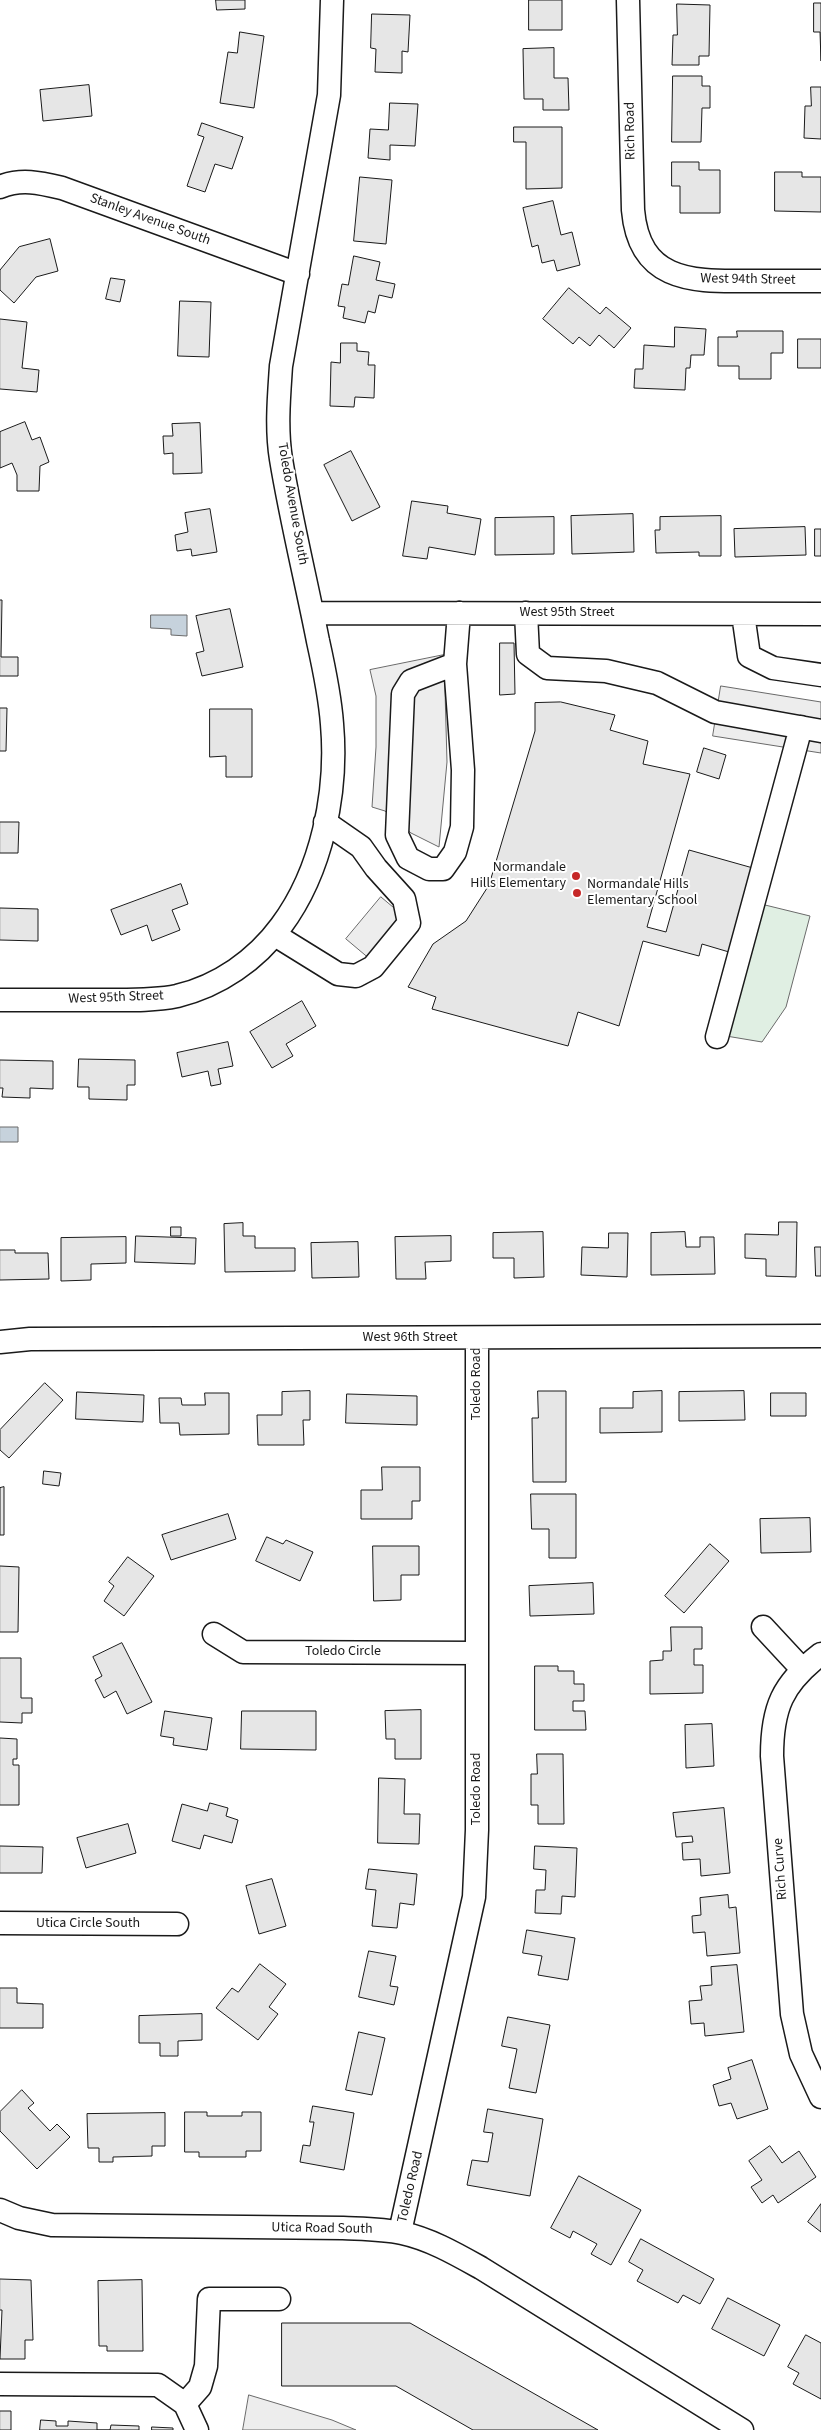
<!DOCTYPE html>
<html>
<head>
<meta charset="utf-8">
<style>
  body { margin:0 }
  canvas { display:block; background:#fff }
</style>
</head>
<body>
<canvas width="821" height="2430"></canvas>
<script>
const ctx = document.querySelector('canvas').getContext('2d');
ctx.lineJoin = 'round';
function paint(path, color) {
  ctx.fillStyle = color;
  ctx.fill(path, 'evenodd');
}
function stroke(path, color, width, dash) {
  ctx.strokeStyle = color;
  ctx.lineWidth = width;
  ctx.lineCap = dash ? 'butt' : 'round';
  ctx.setLineDash(dash || []);
  ctx.stroke(path);
}
function label(font, color, halo, rows, align = 'center') {
  ctx.font = font + ' "Source Sans 3",sans-serif';
  ctx.lineWidth = 4;
  ctx.setLineDash([]);
  ctx.textBaseline = 'middle';
  ctx.strokeStyle = halo;
  ctx.fillStyle = color;
  for (const [text, x, y, turn = 0] of rows) {
    ctx.save();
    ctx.translate(x, y);
    ctx.rotate((+turn || 0) * Math.PI / 180);
    ctx.textAlign = isNaN(turn) ? turn : align;
    if (halo) ctx.strokeText(text, 0, 0);
    ctx.fillText(text, 0, 0);
    ctx.restore();
  }
}
const green = new Path2D(`
  M761,904L810,916L786,1007L762,1042L726,1036Z`);
paint(green, '#e0efe3');
stroke(green, '#6a6a6a', 1);
const parking = new Path2D(`
  M444,655L447,762L439,847L411,833L385,811L372,807L376,747V696L370,670Z
  M721,686L821,702V753L713,736Z
  M381,897L406,918L371,960L346,939Z
  M249,2395L332,2420L356,2430H243Z`);
paint(parking, '#ededed');
stroke(parking, '#6a6a6a', 1);
const water = new Path2D(`
  M151,615H187V636L171,635V629L151,628Z
  M0,1127H18V1142H0Z`);
paint(water, '#c6d2dc');
stroke(water, '#6a6a6a', 1);
const building = new Path2D(`
  M216,0H245V9L217,10Z
  M529,0H562V30H529Z
  M814,3H821V61L820,32H814Z
  M677,4L710,5L709,56H699V65H672L673,35H677Z
  M372,14L410,15L408,52L402,51V73L375,72L376,49L371,48Z
  M240,32L264,36L254,108L220,103L228,52L237,53Z
  M554,48V78H568L569,110H543V99H524L523,49Z
  M673,76H702V86H710V108H702L701,142H672Z
  M89,85L92,116L43,121L40,90Z
  M811,87H821V139L804,138L805,106H811Z
  M390,103L418,104L415,146L390,145V160L368,158L370,129L388,130Z
  M202,123L243,137L232,169L215,164L205,192L187,186L204,137L198,135Z
  M514,127H562V188L526,189V142H514Z
  M672,162H699V170H720V213H680V186H672Z
  M775,172H802V177H821V212L775,211Z
  M360,177L392,180L386,244L354,241Z
  M553,201L561,235L572,232L580,265L557,271L554,260L542,263L538,245L532,247L523,208Z
  M50,239L58,271L36,277L14,303L0,290V270L19,247Z
  M354,256L380,262L376,280L395,284L392,298L379,295L375,313L368,311L365,323L343,318L345,307L338,306L342,284L348,285Z
  M111,278L125,280L120,302L106,299Z
  M569,288L600,314L606,307L631,328L614,348L599,335L590,346L579,337L573,344L543,319Z
  M180,301L211,302L209,357L178,356Z
  M0,319L27,322L22,368L39,370L37,392L0,389Z
  M675,327L706,329L704,355H691L690,368H686L685,390L634,388L635,369H643L644,345L674,347Z
  M737,331H783V353H771V379H739V366H718V337H737Z
  M798,339H821V368H798Z
  M341,343H357V351L369,352L368,365H375L374,398L355,397L354,407L330,406L331,362L340,363Z
  M25,422L32,440L40,437L49,462L40,466L39,491H17V475L12,463L0,468V432Z
  M200,423L202,473L173,474V453L164,454L163,436H173L172,424Z
  M351,451L380,507L352,521L324,465Z
  M412,501L448,506L447,513L481,519L475,555L429,547L427,559L403,556Z
  M210,509L217,552L192,556L191,549L177,551L175,535L188,532L185,513Z
  M633,514L634,552L572,554L571,516Z
  M721,516V556H699V552L656,553L655,530H660V517Z
  M554,517V554L495,555V518Z
  M805,527L806,555L735,557L734,529Z
  M815,529H821V556H815Z
  M0,600H2L1,657H18V676H0Z
  M230,609L243,667L202,676L196,653L204,651L196,616Z
  M500,643H514L515,694L500,695Z
  M561,702L615,715L610,730L648,741L643,764L690,774L647,927L666,932L689,850L753,868L729,952L702,944L699,956L643,941L619,1026L578,1012L568,1046L432,1009L436,997L408,987L433,944L466,921L489,885L535,731V703Z
  M0,708H7L6,751H0Z
  M210,709H252V777H226V756L210,757Z
  M704,748L726,755L719,779L697,772Z
  M0,822H19L18,853H0Z
  M181,884L188,904L172,910L180,930L152,941L147,925L121,935L111,910Z
  M0,908L38,909V941L0,940Z
  M302,1001L316,1026L286,1044L293,1056L272,1068L250,1032Z
  M228,1042L233,1066L218,1069L221,1084L211,1086L208,1071L182,1077L177,1053Z
  M79,1059L135,1060V1085H127V1100L89,1099V1087H78Z
  M0,1060L53,1061V1089L30,1088V1098L2,1097L3,1088H0Z
  M779,1222H797L796,1277L766,1276V1259L745,1258V1234L778,1235Z
  M243,1223V1236H255V1248H295V1271L225,1272L224,1224Z
  M171,1227H181V1236H171Z
  M543,1232L544,1277L514,1278V1258H493V1233Z
  M685,1232L686,1247H700V1237H714L715,1274L651,1275V1233Z
  M609,1233H628L627,1277L581,1275L582,1247L608,1248Z
  M136,1236L196,1238L195,1264L135,1262Z
  M451,1236V1261L425,1262L426,1279H396L395,1237Z
  M126,1237V1263L91,1264V1280L61,1281V1238Z
  M358,1242L359,1277L312,1278L311,1243Z
  M815,1247H821V1276H816Z
  M0,1250H15V1253H48L49,1279L0,1280Z
  M45,1383L63,1400L9,1458L0,1450V1430Z
  M310,1391V1420H303L304,1445H258L257,1415H282V1392Z
  M538,1391H566V1482H533L532,1418H538Z
  M662,1391V1432L600,1433V1408H633V1392Z
  M744,1391L745,1420L679,1421V1392Z
  M77,1392L144,1395L143,1422L76,1419Z
  M205,1393H229V1434L180,1435L179,1423H160L159,1398H181L182,1405H205Z
  M771,1393H806V1416H771Z
  M347,1394L417,1396V1425L346,1423Z
  M382,1467H420V1501H412V1519H361V1490H382Z
  M44,1471L61,1473L59,1486L43,1484Z
  M4,1487V1535H0V1488Z
  M531,1494H576V1558H549V1529H532Z
  M228,1514L236,1539L171,1560L162,1535Z
  M810,1518L811,1552L761,1553L760,1519Z
  M267,1537L283,1544L286,1540L313,1552L300,1581L256,1561Z
  M710,1544L729,1561L684,1613L665,1596Z
  M373,1546H419V1575H401V1600L374,1601Z
  M128,1557L154,1576L124,1616L104,1601L114,1586L109,1582Z
  M0,1566L19,1567L18,1632H0Z
  M593,1583L594,1614L530,1616L529,1586Z
  M671,1627H702V1649H694V1665H703V1693L650,1694V1661L663,1660V1651H671Z
  M122,1643L152,1702L127,1714L116,1691L104,1698L95,1680L102,1676L93,1657Z
  M0,1658H21V1698H32V1713H22V1723L0,1722Z
  M535,1666H558V1671H574V1684H584V1701H573V1711H585L586,1730H535Z
  M421,1710V1759H395V1739H386L385,1711Z
  M165,1711L212,1718L207,1750L173,1745L174,1738L161,1736Z
  M242,1711H316V1750L241,1749Z
  M712,1724L714,1766L686,1768L685,1725Z
  M0,1738L17,1739V1759H13V1765H19V1805H0Z
  M537,1754H563L564,1824H538V1805H531V1774H537Z
  M379,1778L405,1779L404,1814H420L419,1844L378,1843Z
  M210,1803L228,1808L226,1816L238,1820L232,1843L204,1835L200,1849L172,1841L182,1804L207,1811Z
  M724,1808L730,1873L701,1876L700,1859L683,1860L682,1843L693,1842L692,1836L676,1837L673,1813Z
  M128,1824L136,1853L86,1868L77,1838Z
  M0,1846L43,1847L42,1873H0Z
  M535,1846L577,1848L575,1897L562,1896L561,1914L535,1913L536,1890H545L546,1870L534,1869Z
  M369,1869L417,1874L414,1905L400,1903L397,1928L372,1926L376,1890L366,1889Z
  M272,1879L286,1926L259,1934L246,1886Z
  M728,1895L729,1908L736,1907L740,1953L707,1956L705,1932L693,1933L692,1916L701,1915L700,1898Z
  M527,1930L575,1938L568,1980L538,1975L542,1956L523,1953Z
  M369,1951L396,1956L390,1986L398,1987L394,2005L359,1997Z
  M260,1964L286,1984L269,2007L278,2014L258,2040L216,2008L232,1988L238,1992Z
  M737,1965L744,2032L705,2036L704,2023L691,2024L689,2001L702,2000L700,1986L712,1985L711,1967Z
  M0,1988H17V2003L43,2004V2028H0Z
  M202,2014V2040L178,2041V2056H160V2043H139V2016Z
  M508,2017L550,2025L536,2093L509,2088L517,2049L502,2046Z
  M359,2032L385,2038L372,2095L346,2090Z
  M752,2060L768,2109L737,2119L731,2103L719,2106L713,2085L731,2079L728,2068Z
  M22,2090L34,2103L28,2108L50,2131L57,2124L70,2137L37,2169L0,2131V2112Z
  M313,2106L354,2113L344,2170L300,2162L303,2145L310,2146L314,2122H310Z
  M488,2109L543,2119L530,2196L467,2185L472,2160L488,2162L493,2133L484,2132Z
  M185,2112H207V2116H242V2112H261V2151H246V2157H199V2152H185Z
  M165,2113V2146H152V2156L113,2157V2162H99V2148H88L87,2114Z
  M770,2146L782,2163L799,2151L816,2177L778,2203L773,2195L762,2203L751,2187L762,2180L749,2161Z
  M579,2176L641,2210L611,2265L591,2254L597,2244L573,2231L570,2238L551,2228Z
  M821,2204V2232L808,2222Z
  M641,2239L714,2279L700,2304L683,2295L678,2303L637,2281L643,2270L629,2262Z
  M0,2279L31,2280L33,2340H25V2359H0L2,2310H0Z
  M142,2280L143,2351H107V2346H99L98,2281Z
  M728,2298L780,2325L764,2356L712,2329Z
  M282,2323H410L598,2430H473L396,2386H282Z
  M806,2335L821,2343V2399L793,2384L799,2373L788,2367Z
  M0,2411H11V2430H0Z
  M41,2420L56,2421V2426H68V2421L97,2423V2430H110L111,2425L139,2426V2430H40Z
  M152,2427L173,2428V2430H152Z`);
paint(building, '#e6e6e6');
stroke(building, '#1a1a1a', 1);
const minor = new Path2D(`
  M628,0L633,210C639,279 688,282 745,281C770,281 796,281 821,281
  M0,187C21,178 41,183 62,188L298,274
  M313,613L821,614
  M526,613L528,654L547,668L606,671L657,683L715,712L821,731
  M743,614L749,656L773,668L821,675
  M455,664L411,681L403,694L397,835L408,858L429,869H443L455,852L462,827L463,770L455,664L459,613
  M275,935L338,974L356,976L373,967L409,923L404,899L376,868L361,847L325,822
  M0,1000C34,1000 68,1000 102,1000C126,1000 153,1001 177,996C219,986 256,960 281,926C322,871 338,792 332,724C330,696 324,668 318,641C306,580 291,520 281,459C276,429 279,396 281,366L329,95L332,0
  M717,1037L801,727
  M0,1342L30,1339L821,1336
  M763,1627L802,1669
  M214,1634L243,1652L477,1653
  M821,1654C782,1684 772,1708 772,1756L792,2014L801,2054L821,2097
  M0,1923L177,1924
  M0,2210L19,2218L52,2225L343,2228C363,2229 383,2229 402,2233C430,2239 456,2254 481,2268L742,2430
  M400,2232L474,1897L477,1830V1338
  M0,2384L158,2385L185,2404L197,2430
  M185,2404L200,2387L206,2366L209,2299H279`);
stroke(minor, '#1a1a1a', 25);
stroke(minor, '#fff', 22);
for (const [x, y, r, color] of [
  [576,876,5,"#c62828"],
  [577,893,5,"#c62828"]
]) {
  const dot = new Path2D();
  dot.arc(x, y, r, 0, 2 * Math.PI);
  ctx.fillStyle = color;
  ctx.fill(dot);
  stroke(dot, '#fff', 2);
}
label('14px', '#1a1a1a', '#fff', [
  ["Rich Road",631,131,-91],
  ["Stanley Avenue South",150,220,20],
  ["West 94th Street",748,280,1],
  ["Toledo Avenue South",292,504,80],
  ["West 95th Street",567,613],
  ["West 95th Street",116,998,-2],
  ["West 96th Street",410,1338],
  ["Toledo Road",477,1384,-90],
  ["Toledo Circle",343,1652],
  ["Toledo Road",477,1789,-90],
  ["Rich Curve",781,1869,-94],
  ["Utica Circle South",88,1924],
  ["Toledo Road",411,2187,-77],
  ["Utica Road South",322,2229,1]
]);
label('14px', '#1a1a1a', '#fff', [
  ["Normandale",566,868],
  ["Hills Elementary",566,884],
  ["Normandale Hills",587,885,"left"],
  ["Elementary School",587,901,"left"]
], 'right');
</script>
</body>
</html>
